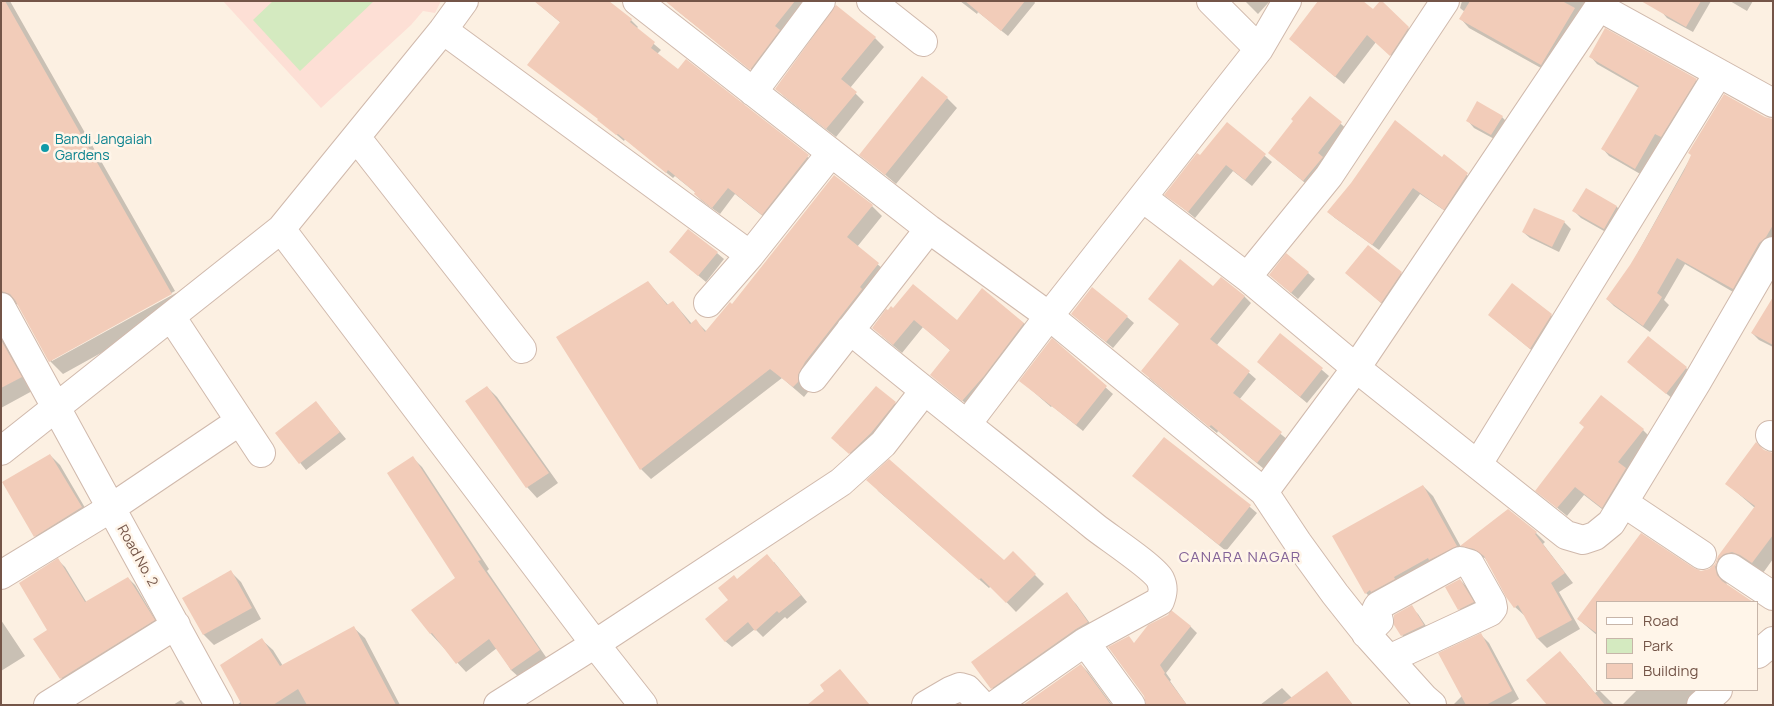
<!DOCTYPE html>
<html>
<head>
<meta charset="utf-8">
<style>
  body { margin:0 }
  #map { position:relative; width:1774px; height:706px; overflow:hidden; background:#fcf0e2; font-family:Manrope,sans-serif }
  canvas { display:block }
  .frame { position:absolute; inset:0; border:2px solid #745548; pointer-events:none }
  .legend { position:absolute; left:1596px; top:601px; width:162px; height:90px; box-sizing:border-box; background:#fff5e9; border:1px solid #c7b5a9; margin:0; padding:6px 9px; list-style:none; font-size:15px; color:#745548 }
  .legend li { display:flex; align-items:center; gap:10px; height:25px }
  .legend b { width:25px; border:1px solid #c7b5a9 }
</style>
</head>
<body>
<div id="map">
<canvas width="1774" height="706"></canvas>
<div class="frame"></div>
<ul class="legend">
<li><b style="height:6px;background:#fff"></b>Road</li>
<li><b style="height:14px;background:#d4eac0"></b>Park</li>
<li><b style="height:14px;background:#f2ccb9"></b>Building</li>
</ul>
</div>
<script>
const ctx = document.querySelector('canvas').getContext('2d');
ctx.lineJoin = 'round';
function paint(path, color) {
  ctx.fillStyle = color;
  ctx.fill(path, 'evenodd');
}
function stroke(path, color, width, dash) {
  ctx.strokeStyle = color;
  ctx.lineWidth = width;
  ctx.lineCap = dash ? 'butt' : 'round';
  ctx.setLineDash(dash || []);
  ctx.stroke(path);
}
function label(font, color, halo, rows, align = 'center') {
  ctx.font = font + ' Manrope,sans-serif';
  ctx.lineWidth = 5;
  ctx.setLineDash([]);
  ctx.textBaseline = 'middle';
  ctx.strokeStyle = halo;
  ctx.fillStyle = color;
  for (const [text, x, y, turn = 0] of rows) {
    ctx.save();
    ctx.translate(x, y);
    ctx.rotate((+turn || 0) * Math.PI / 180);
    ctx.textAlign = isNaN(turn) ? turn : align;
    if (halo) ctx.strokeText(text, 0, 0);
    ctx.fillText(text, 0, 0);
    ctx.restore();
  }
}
paint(new Path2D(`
  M223,1H441L435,13L423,11L411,25L321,108Z`), '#fddfd5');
paint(new Path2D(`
  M273,1H374L300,71L253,20Z`), '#d4eac0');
paint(new Path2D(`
  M1,1H10L175,291L52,359V361L176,293L184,307L63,374L50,361L19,305L16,304L6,306L1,311Z
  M670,1H804L797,10L799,11L758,75L675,9Z
  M960,1H1034L1035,3L1008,36L978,12L977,14Z
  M1245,1H1270L1258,14Z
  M1462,1H1588L1550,73L1469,28L1461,19L1465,12L1460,8Z
  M1666,1H1711L1693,32L1667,18L1661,11Z
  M1730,1H1753L1747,11Z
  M537,3L631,20L638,27L636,29L661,50L657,54L678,71L686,61L815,163L769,221L735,194L720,214L702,201L695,194L696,193L675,176L673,178L625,139L624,141L599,120L561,23Z
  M1373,11L1408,28L1417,36L1399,63L1376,42L1344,84L1299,47Z
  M875,38L884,47L850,88L864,102L836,137L785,97L777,89Z
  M1591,57L1696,80L1703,86L1642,175L1609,156L1603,149L1639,88L1597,64Z
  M947,98L957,108L896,184L861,154Z
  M1310,98L1348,130L1310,187L1276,159L1295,121Z
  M1502,117L1508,123L1498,141L1474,128L1468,121Z
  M1765,118L1773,120V242L1740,296L1685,264L1664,300L1669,305L1650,332L1614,306L1607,299L1631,265L1692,155Z
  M1227,124L1272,162L1252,186L1233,171L1195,218L1166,194L1201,157Z
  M1444,156L1474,181L1451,215L1420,194L1379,250L1335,218L1328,212L1442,158Z
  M1586,190L1617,207L1623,214L1611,235L1581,218L1574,211Z
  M872,206L882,216L857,247L889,274L807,386L808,392L804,397L782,378L651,479L641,469L648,282L669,306L673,302L692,324L696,321L707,332L732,305Z
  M1564,222L1571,229L1559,252L1530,238L1523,232Z
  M717,253L724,259L706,282L677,258Z
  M1308,273L1315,279L1298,299L1277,281Z
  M1347,273H1401L1407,280L1388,309Z
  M1213,288L1244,296L1251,303L1217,345L1256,379L1239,400L1288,440L1264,469L1218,431L1217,433L1149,378Z
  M1773,299V347L1759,340L1752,333Z
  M893,309L957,322L1024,323L1032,332L971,408L932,375L951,351L923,327L902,353L882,336Z
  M1489,315H1551L1561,326L1541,358Z
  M1127,317L1134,323L1113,348L1079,320Z
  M1,331L34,390L1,408Z
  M1280,334L1329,376L1307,403L1265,368Z
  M1052,340L1113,394L1083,431L1052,406L1051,407L1021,381Z
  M1686,368L1693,375L1673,399L1636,369Z
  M487,387L497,397L558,483L537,498L527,487L467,401Z
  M316,403L346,439L306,470L277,434Z
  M895,403L902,409L857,459L839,445Z
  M1643,430L1652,439L1627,471L1634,478L1611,516L1584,495L1567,516L1537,491Z
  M1764,451L1773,454V559L1763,573L1751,565L1744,562L1725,578L1727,585L1743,600L1741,602H1598V636L1578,619L1641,535L1693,569L1701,572L1710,570L1716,565L1719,556L1755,508L1727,484Z
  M50,455L60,465L91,518L45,546L35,536Z
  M413,458L422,467L489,569L487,571L548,660L521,679L511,670L497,648L466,672L431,634L413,610L456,578Z
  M1134,476L1224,485L1257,513L1226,551Z
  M1423,486L1433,496L1466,556L1376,603L1366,593Z
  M877,490L1004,562L1013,553L1044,584L1016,612L991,586L989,588Z
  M1536,533L1545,542L1543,544L1573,583L1559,592L1580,629L1547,648L1538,639L1525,616L1515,607L1485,558L1471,555L1462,546Z
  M58,560L65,567L87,603L128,578L135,585L160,627L68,685L61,678L49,630Z
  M774,562L807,602L787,619L785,617L763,637L755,629L732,647L725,641L730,600L737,580Z
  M231,572L241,582L261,619L214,645L204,635L184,598Z
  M1460,580L1467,587L1479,609L1466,616L1459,609Z
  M1066,594L1076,604L1097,633L1002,698L992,688Z
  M1411,607L1418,614L1430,632L1409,642L1402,635Z
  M1,620L25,656L1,671Z
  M1190,626L1197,633L1166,673L1171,680L1170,681L1187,705H1147L1135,644Z
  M354,628L365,638L400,705H237L242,701L262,640L273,650L283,666Z
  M1481,635L1489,643L1519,699L1509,705H1453L1462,696Z
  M1570,663L1595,693L1599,690L1614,705H1550Z
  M1081,665L1088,672L1112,705H1090Z
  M1327,672L1353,705H1260L1282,688L1292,698Z
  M1637,690H1715L1700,705H1622Z
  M181,700L186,705H173Z`), '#0003');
paint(new Path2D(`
  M1,1H5L172,294L49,362L15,300L10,294L1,291Z
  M534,1H609L632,19L630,22L655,42L651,48L678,69L686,59L809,155L762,215L728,188L712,208L694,194L695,192L668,170L666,173L618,134L616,135L597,120L598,119L527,65L560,22Z
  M665,1H795L775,26L780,30L750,70Z
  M965,1H1025L1001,31Z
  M1318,1H1363L1373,9L1380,1H1382L1409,27L1390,56L1367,35L1335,77L1289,39Z
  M1470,1H1562L1575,8L1541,65L1459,19Z
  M1641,1H1701L1686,27Z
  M836,5L876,37L841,79L857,92L826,129L775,89Z
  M1605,28L1697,79L1661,137L1655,134L1635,169L1601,149L1639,86L1589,57Z
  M922,76L948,97L885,175L859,155Z
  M1724,94L1765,117L1773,119V225L1766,237L1759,243L1733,289L1677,258L1657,293L1662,297L1643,326L1606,299L1630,265L1645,240L1684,171L1691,155L1688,153Z
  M1310,96L1342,122L1318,153L1323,157L1303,181L1268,153L1293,121L1291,119Z
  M1477,101L1503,116L1491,135L1466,121Z
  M1395,120L1442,157L1444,154L1468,173L1444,210L1413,188L1372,245L1327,212L1351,183Z
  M1227,122L1266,154L1245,180L1226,165L1188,212L1164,195L1197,153L1200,155Z
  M834,175L873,205L847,237L879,263L860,287L862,289L805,362L798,375V382L793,387L770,369L640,470L556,337L648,281L667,305L673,301L690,324L696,319L705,332L730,302L732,304Z
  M1586,188L1617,206L1604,229L1572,211Z
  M1534,208L1565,221L1552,247L1522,232Z
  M688,229L718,252L698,276L669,252Z
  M1368,245L1402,272L1381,303L1345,273Z
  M1286,253L1309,272L1291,293L1269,275Z
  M1180,259L1213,286L1221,277L1245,296L1210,339L1250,371L1233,393L1282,432L1257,463L1211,425L1209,427L1141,371L1179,324L1148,299Z
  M1512,283L1552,314L1530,349L1488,315Z
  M913,284L957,320L982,288L1024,323L984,376L962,401L930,375L950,350L914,320L893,345L872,328L886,309L888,310L891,306L893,308Z
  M1092,287L1128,316L1106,342L1071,314Z
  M1773,297V345L1751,333Z
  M1280,333L1323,368L1300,397L1257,362Z
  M1648,336L1687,367L1666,394L1627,362Z
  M1052,338L1107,386L1076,425L1019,381Z
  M1,340L22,377L1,388Z
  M487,386L549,473L526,488L465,401Z
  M876,386L896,402L871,433L849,454L831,438Z
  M1601,395L1644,429L1618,462L1626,468L1602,508L1575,487L1557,508L1535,491L1584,427L1579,423Z
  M316,401L340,432L299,464L275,433Z
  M1164,437L1251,505L1219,545L1132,476Z
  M1756,442L1764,450L1773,453V535L1752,563L1740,555L1732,552L1724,554L1718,559L1715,567L1717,575L1722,581L1753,602H1598V634L1577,619L1641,533L1694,568L1701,571L1709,569L1715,564L1718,556L1755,506L1725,484Z
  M50,454L82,507L34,537L2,482Z
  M413,456L481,560L478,561L540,650L511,670L489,639L456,664L432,633L430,634L411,610L455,578L387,473Z
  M889,459L1004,560L1013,551L1036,574L1006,603L981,578L979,580L866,480Z
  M1423,485L1457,546L1429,560L1428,558L1394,577L1395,579L1371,592L1370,590L1365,594L1332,536Z
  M1508,509L1537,532L1535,534L1565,573L1551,583L1572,620L1537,639L1518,605L1514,608L1506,597L1484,556L1474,549L1460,546Z
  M767,554L801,595L779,613L777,611L755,631L748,622L725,642L705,619L728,600L718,588L734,575L737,579Z
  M58,558L85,602L128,577L155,620L60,679L33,639L47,630L19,583Z
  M231,570L252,608L203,635L182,598Z
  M1460,579L1474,602L1458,610L1445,587Z
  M1067,592L1088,622L1076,629L991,689L971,662Z
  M1412,605L1424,625L1401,636L1394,625V615Z
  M1171,610L1191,626L1160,665L1165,673L1164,674L1187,705H1146L1144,696L1108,647L1129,636L1134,643L1148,625L1168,615Z
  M354,626L396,705H307L298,689L273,705H242L220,665L262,638L280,666Z
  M1481,633L1512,691L1486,705H1466L1438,653Z
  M1560,651L1605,705H1547L1526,680Z
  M1081,664L1111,705H1023Z
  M840,669L870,705H807L824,691L820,685Z
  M1327,671L1353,705H1281Z`), '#f2ccb9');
const minor = new Path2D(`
  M637,1L929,229L1049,316L1264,492L1298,543L1335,594L1370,638L1425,699L1432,705
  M871,1L923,42
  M1211,1L1259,49
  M1599,7L1773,103
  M443,30L750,255
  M753,92L821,1
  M356,137L522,349
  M1143,198L1247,277L1356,368L1566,535L1583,540L1595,536L1611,523L1697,382L1773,251
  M281,229L595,644L643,705
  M1247,277L1329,176L1445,1
  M708,303L750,255L831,153
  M1,307L219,705
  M172,318L261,453
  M850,330C931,397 1014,461 1095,527C1109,538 1153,567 1160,579C1164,587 1163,593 1160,601L1085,642L995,705
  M813,378L929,229
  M967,424L1049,316L1259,49L1287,1
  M1770,435L1773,437
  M1,451L281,229L443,30L464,1
  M1478,464L1718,74
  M1264,492L1356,368L1603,1
  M1624,503L1702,555
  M1731,568L1773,596
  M1,575L111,508L240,421
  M1366,634L1379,621L1376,610L1378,606L1460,561L1470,564L1492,603L1493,608L1490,612L1389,659
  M1085,642L1131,705
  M1758,654L1773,641
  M48,705L176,625
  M498,705L595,644L841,482L883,444L924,391
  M926,705L950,691L960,687L967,689L982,705
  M1701,705L1718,690`);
stroke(minor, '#d0b9ac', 30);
stroke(minor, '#fff', 28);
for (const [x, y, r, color] of [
  [45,148,5,"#0f9aa8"]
]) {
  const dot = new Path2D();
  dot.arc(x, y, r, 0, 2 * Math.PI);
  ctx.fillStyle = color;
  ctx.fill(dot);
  stroke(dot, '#fff5e9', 2);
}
label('14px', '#0d838f', '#fff5e9', [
  ["Bandi Jangaiah",55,140],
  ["Gardens",55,156]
], 'left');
label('14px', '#745548', '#fff5e9', [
  ["Road No. 2",137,556,61]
]);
ctx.letterSpacing = '1px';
label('15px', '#836398', '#fff5e9', [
  ["CANARA NAGAR",1240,558]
]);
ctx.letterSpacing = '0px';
</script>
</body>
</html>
